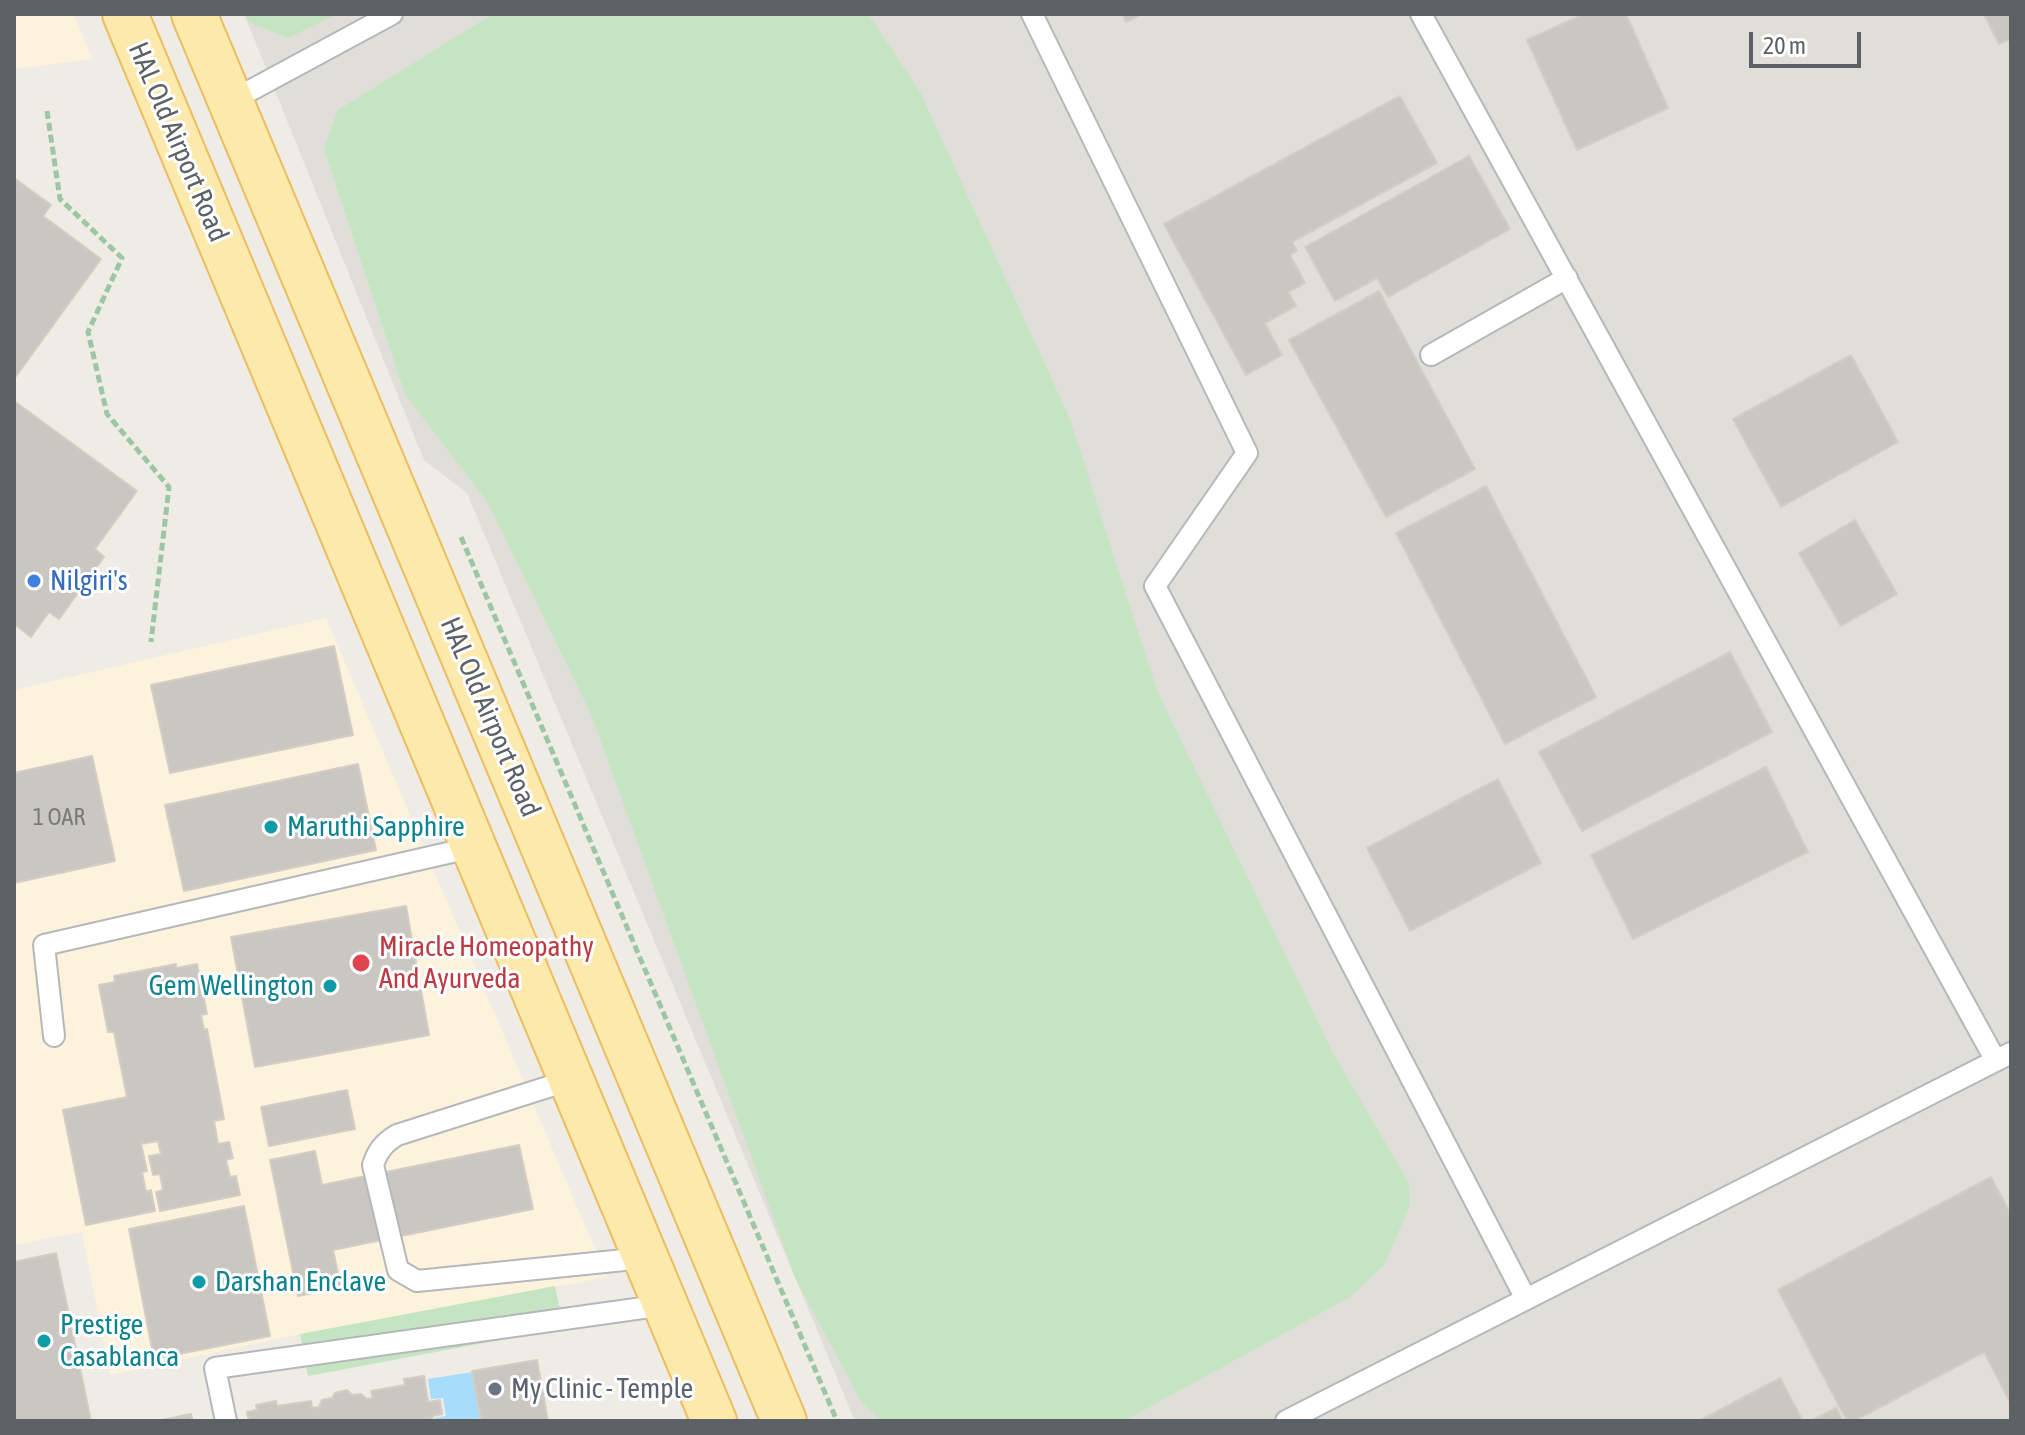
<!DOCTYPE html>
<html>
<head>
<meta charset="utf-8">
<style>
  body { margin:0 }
  #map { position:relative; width:2025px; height:1435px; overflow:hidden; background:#efece5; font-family:"Asap Condensed",sans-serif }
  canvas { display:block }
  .frame { position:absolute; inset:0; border:16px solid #5d6165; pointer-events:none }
  .scale { position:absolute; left:1749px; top:32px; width:112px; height:36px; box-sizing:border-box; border:4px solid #5d6165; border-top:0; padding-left:10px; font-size:24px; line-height:28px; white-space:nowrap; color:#5d6165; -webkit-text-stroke:6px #fff; paint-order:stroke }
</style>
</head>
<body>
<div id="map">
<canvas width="2025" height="1435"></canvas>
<div class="frame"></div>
<div class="scale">20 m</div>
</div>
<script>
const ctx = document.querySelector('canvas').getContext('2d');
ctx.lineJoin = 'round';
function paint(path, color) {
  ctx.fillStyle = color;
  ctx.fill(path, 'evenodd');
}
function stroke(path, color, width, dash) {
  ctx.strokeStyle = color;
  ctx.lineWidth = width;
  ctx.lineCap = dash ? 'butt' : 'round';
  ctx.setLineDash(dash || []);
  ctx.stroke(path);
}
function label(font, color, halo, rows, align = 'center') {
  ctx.font = font + ' "Asap Condensed",sans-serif';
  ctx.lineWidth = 6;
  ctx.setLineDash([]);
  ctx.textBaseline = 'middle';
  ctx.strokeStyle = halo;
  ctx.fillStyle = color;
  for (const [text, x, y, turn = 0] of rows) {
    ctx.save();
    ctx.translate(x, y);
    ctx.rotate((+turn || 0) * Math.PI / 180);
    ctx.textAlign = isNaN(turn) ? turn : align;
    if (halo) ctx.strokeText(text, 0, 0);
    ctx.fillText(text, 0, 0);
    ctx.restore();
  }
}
paint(new Path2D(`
  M14,14H74L92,59L14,69Z
  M326,618L607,1277L300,1334L110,1375L82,1232L14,1245V690Z`), '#fdf3dc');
paint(new Path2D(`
  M244,14H2011V1421H855L467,493L424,460Z`), '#e0ded9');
paint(new Path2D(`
  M245,14H337L288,38L248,22Z
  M493,14H868L920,92L1070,419L1157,691L1333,1053L1409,1183L1410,1205L1384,1265L1350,1297L1124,1421H881L861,1401L796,1280L591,714L488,503L405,394L324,149L338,110Z
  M555,1286L564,1328L308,1376L300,1334Z`), '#c5e5c2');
paint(new Path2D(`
  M472,1372L480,1421H436L435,1418L446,1416L443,1398L431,1399L428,1379Z`), '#a7ddfc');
const building = new Path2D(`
  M1122,14H1142L1126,22Z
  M1584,14H1626L1668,108L1577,150L1527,40Z
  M1984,14H2011V39L1999,44Z
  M1400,96L1437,163L1292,242L1297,251L1290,255L1305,283L1288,292L1296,306L1265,323L1282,355L1246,375L1164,224Z
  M1469,156L1510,229L1388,297L1377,278L1335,301L1305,247Z
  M14,178L51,205L43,216L101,259L14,379Z
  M1379,291L1475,469L1386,517L1289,340Z
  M1851,355L1898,442L1781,507L1733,419Z
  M14,401L137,491L95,549L104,557L59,619L49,612L31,637L14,624Z
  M1486,486L1596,697L1505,744L1396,533Z
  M1855,520L1897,594L1841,626L1799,553Z
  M334,646L353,735L170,773L151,685Z
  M1730,652L1772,732L1582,831L1539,752Z
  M92,756L115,861L14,883V773Z
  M358,764L376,850L184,891L165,805Z
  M1766,767L1808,852L1633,939L1591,855Z
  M1498,779L1541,863L1410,931L1367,848Z
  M406,906L429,1035L255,1067L231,937Z
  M176,964V968L197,964L207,1014L201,1015L204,1030L207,1029L224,1119L214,1121L218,1144L229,1142L233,1158L226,1160L230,1177L236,1176L240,1195L160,1211L156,1192L163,1190L160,1174L153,1175L149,1156L161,1154L158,1141L141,1144L147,1171L142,1172L146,1192L151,1190L155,1211L86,1225L63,1110L127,1097L114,1032H108L99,985L115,982L114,976Z
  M347,1090L355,1129L269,1146L261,1107Z
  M519,1145L533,1209L333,1250L341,1287L298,1296L270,1160L315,1151L322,1185Z
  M1991,1177L2011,1215V1404L1984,1352L1854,1421H1847L1778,1290Z
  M244,1206L270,1336L154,1359L129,1229Z
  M56,1253L91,1421H14V1262Z
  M537,1360L548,1421H481L472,1371Z
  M424,1376L428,1402L440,1400L442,1414L432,1416L433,1421H249L247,1412L257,1410L256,1405L276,1401L277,1406L311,1401L312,1408L319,1407L322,1400L332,1398L335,1393L347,1390L352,1395L361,1394L367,1399L373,1398L371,1391L405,1385L404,1379Z
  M1780,1378L1803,1421H1699Z
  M1836,1408L1843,1421H1811Z
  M191,1414L193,1421H157Z`);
paint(building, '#cac7c2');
stroke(building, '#d3cdc3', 2);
const service = new Path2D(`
  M1032,14L1247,453L1155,586L1526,1299
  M1421,14L1996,1061
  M231,101L392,14
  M1431,355L1567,278
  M54,1036L44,945L474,847
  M570,1080L397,1135C384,1143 378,1150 373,1165L398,1270L417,1281L644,1258
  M226,1421L215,1368L664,1305
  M1286,1421L2011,1053`);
const primary = new Path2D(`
  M125,14L714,1421
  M194,14L784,1421`);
stroke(service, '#b5b8bb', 24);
stroke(primary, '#edbc5f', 48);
stroke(new Path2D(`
  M47,111L60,199L122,258L88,332L107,414L169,487L151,642
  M461,537L837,1421`), '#9cc6a5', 5, [8, 4]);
stroke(service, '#fff', 20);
stroke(primary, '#fceaac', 44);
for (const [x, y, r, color] of [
  [34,581,8,"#3f7fe0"],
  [271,827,8,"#0f9aa8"],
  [361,963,10,"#e0444e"],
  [330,986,8,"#0f9aa8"],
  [199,1282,8,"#0f9aa8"],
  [44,1341,8,"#0f9aa8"],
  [495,1389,8,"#6b7280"]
]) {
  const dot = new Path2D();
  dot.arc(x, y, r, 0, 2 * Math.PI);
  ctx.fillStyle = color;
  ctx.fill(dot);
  stroke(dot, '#fff', 3);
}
label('24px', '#787a7c', null, [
  ["1 OAR",59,817]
]);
label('28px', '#5d6165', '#fff', [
  ["HAL Old Airport Road",178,142,67],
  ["HAL Old Airport Road",490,717,67]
]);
label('28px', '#366cbe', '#fff', [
  ["Nilgiri's",50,581]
], 'left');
label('28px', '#0d838f', '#fff', [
  ["Maruthi Sapphire",287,827],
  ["Gem Wellington",314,986,"right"],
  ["Darshan Enclave",215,1282],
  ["Prestige",60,1325],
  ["Casablanca",60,1357]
], 'left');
label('28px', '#be3a42', '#fff', [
  ["Miracle Homeopathy",379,947],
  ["And Ayurveda",379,979]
], 'left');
label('28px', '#5b616d', '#fff', [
  ["My Clinic - Temple",511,1389]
], 'left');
</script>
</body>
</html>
